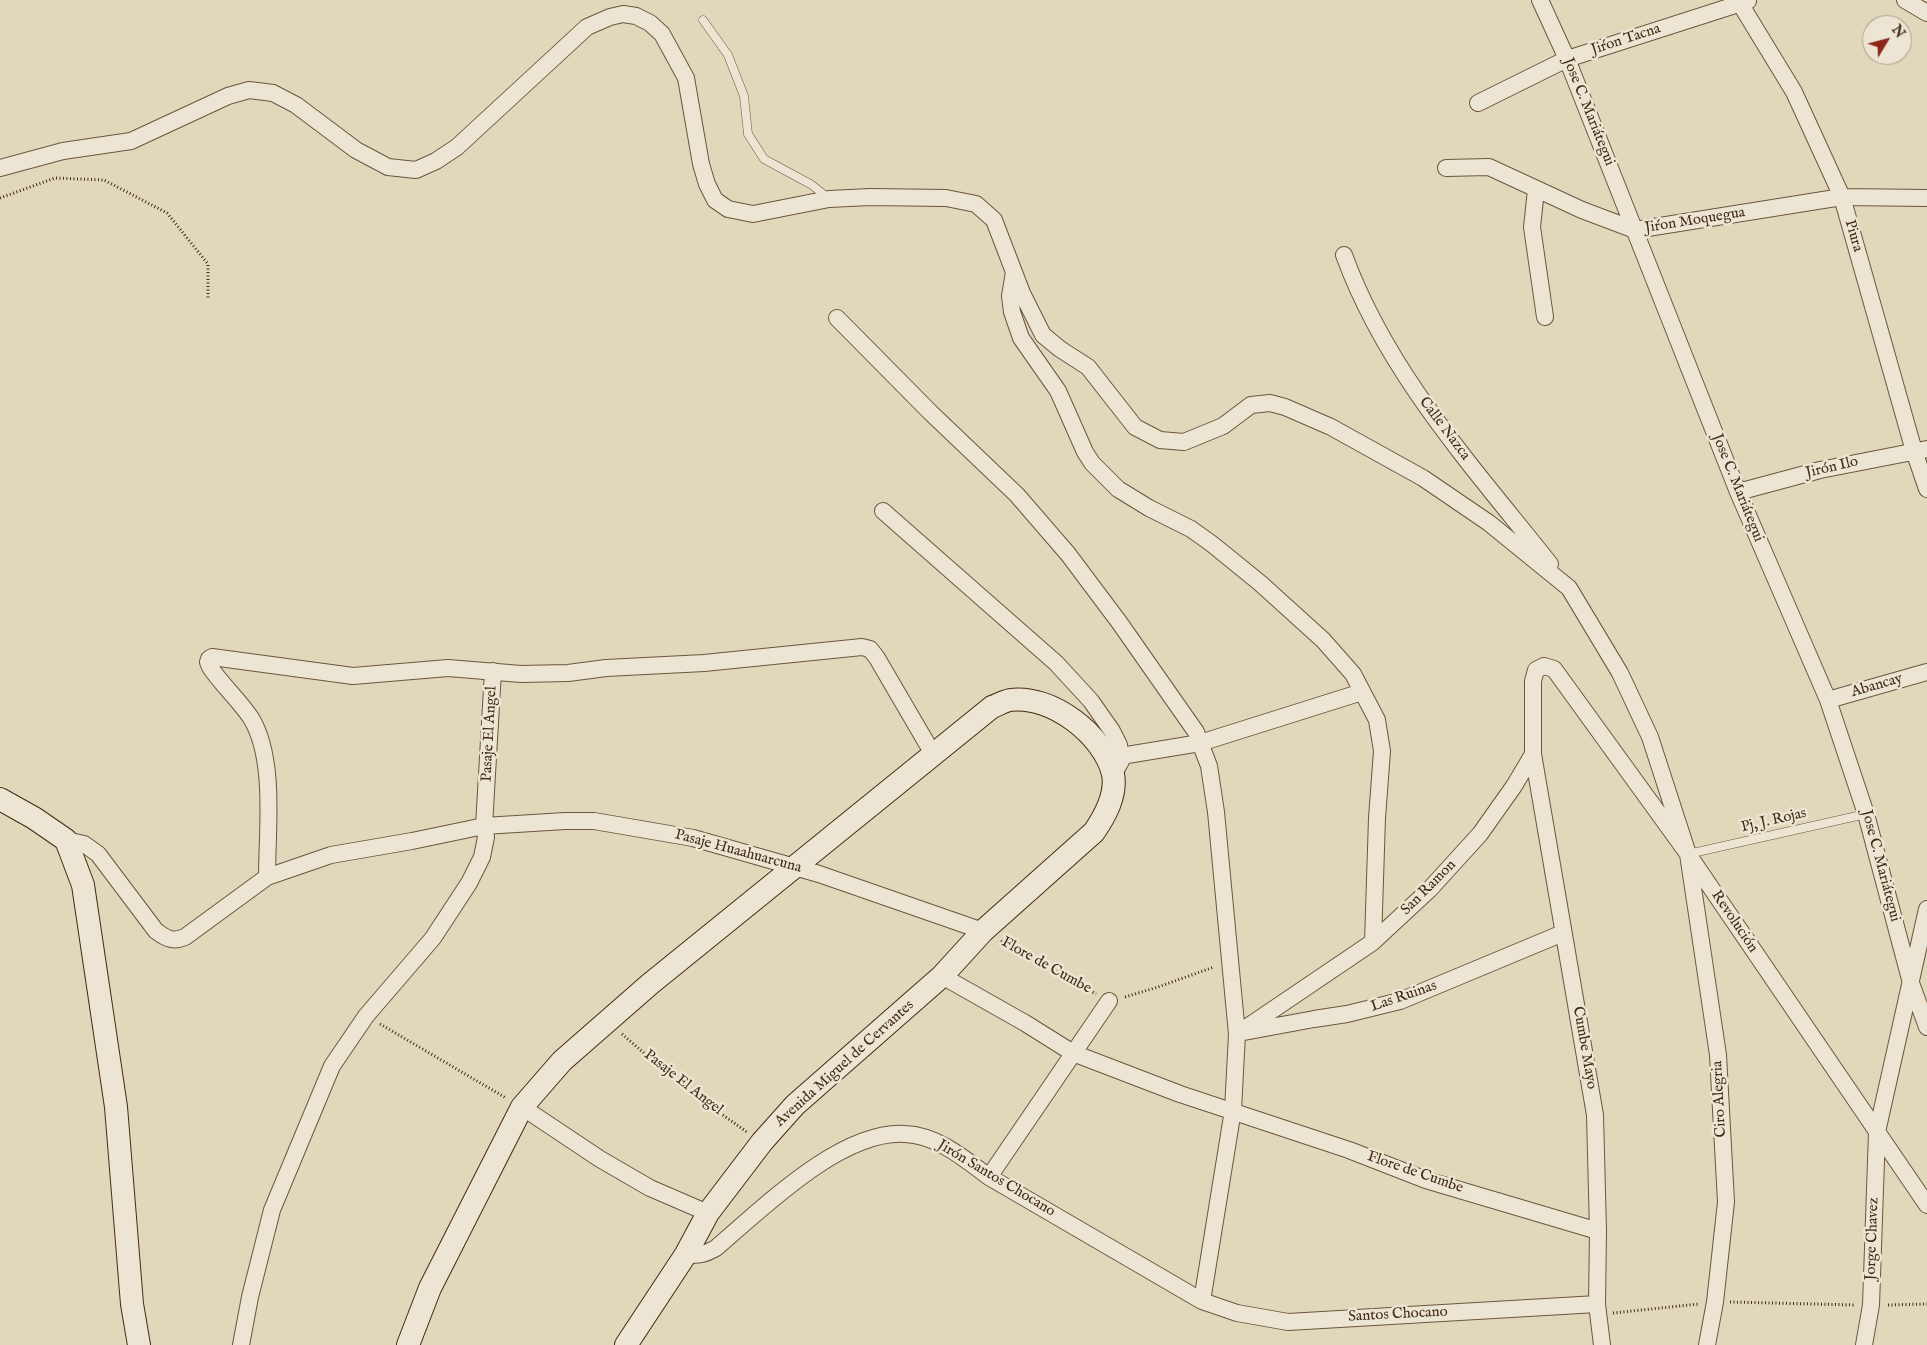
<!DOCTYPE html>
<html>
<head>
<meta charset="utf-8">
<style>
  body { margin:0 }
  #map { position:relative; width:1927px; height:1345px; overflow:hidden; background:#e1d7bb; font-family:"IM FELL English",serif }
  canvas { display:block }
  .north { position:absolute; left:1862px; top:15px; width:50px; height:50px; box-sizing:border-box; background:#ece5d3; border:1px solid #a99b87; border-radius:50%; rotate:53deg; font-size:14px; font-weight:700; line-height:20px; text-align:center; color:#442b14 }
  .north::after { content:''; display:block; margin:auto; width:18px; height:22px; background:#8f2418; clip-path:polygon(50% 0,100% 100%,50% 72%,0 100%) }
</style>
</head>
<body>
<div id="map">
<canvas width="1927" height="1345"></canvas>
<div class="north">N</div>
</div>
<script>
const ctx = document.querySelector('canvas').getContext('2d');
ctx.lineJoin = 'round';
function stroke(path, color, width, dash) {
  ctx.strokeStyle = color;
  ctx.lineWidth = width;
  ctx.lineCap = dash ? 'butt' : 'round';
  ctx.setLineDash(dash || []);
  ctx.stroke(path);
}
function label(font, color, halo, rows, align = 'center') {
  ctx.font = font + ' "IM FELL English",serif';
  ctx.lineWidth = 5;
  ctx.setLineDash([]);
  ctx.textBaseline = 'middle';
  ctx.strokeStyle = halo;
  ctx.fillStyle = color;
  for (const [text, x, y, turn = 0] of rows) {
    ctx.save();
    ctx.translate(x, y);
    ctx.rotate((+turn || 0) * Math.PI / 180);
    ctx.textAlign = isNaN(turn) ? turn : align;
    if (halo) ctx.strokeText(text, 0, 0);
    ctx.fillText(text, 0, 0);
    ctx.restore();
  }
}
const lane = new Path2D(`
  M703,20L728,55L744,96L748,134L764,159L812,185L828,198
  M1688,854L1866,814`);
const street = new Path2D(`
  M1540,0L1567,59L1738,492L1828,700L1866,814L1911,983L1927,1027
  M1738,0L1794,92L1842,197L1914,451L1927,489
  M1905,0L1927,13
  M1478,103L1567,59L1748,1
  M0,168L63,151L131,141L228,96L249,90L273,93L296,105L356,150L388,167L416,170L436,161L457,147L587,27L610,17L623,14L636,16L650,23L662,34L686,78L701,164L707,184L715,200L728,209L753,214L829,199L870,197L946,198L976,204L994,220L1022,293L1043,335L1060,349L1088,367L1135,427L1160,440L1184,442L1223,426L1251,405L1270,403L1285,407L1331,427L1423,478L1489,523L1569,588L1620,673L1650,737L1688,854L1718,1055L1726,1202L1715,1302L1707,1345
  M1446,168L1489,167L1582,210L1635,230L1842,197L1927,198
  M1536,190L1532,227L1545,317
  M1344,255C1387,373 1473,467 1550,564
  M1014,272L1010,296L1012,312L1021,338L1058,391L1085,452L1092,463L1118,489L1149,508L1191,529L1212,544L1260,583L1323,640L1353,674L1377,720L1382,751L1377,818L1373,942
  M837,318L931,413L1017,495L1068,554L1119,622L1196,732L1209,766L1216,812L1237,1034L1233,1110L1202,1301
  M1738,492L1820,470L1927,449
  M883,511L1056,663L1091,701L1112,731L1119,745L1121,761L1113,775
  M1828,700L1927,672
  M1533,754L1595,1115L1598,1231L1597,1304L1602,1345
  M1121,756L1200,743L1362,692
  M66,840L84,844L98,854L156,931C167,939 173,942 185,937L267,877L331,855L412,841L484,826L565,821H594L693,838L819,874L983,931
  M267,877C267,830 276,759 251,718C239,700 222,685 210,667L208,662L209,659L212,657L353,676L448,668L521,674L568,673L606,668L704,663L862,647L870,649L877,658L933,754
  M942,976L1025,1023L1073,1053L1180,1094L1349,1150L1426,1180L1598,1231
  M1244,1032L1314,1019L1347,1014L1400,1001L1563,933
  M1237,1034L1373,942L1429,890L1480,834L1514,786L1533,754V681L1536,670L1544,666L1554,669L1688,854L1927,1205
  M522,1107L600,1159L650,1188L708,1213
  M989,1177L1109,1001
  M686,1254C699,1256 705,1254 716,1248C763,1208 841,1130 905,1134C937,1135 965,1159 989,1177L1202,1301L1237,1313L1288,1322L1597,1304
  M241,1345L250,1297L272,1210L332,1066L366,1016L433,938L469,883L482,857L486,837L484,826L493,671
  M1864,1345L1871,1305L1877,1132L1927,909`);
const secondary = new Path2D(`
  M0,799L34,818L66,840L83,885L116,1107L132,1304L139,1345
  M408,1345L430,1288L522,1107L562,1061L650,984L992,707C998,705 1004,701 1010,700C1051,694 1104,735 1113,774C1117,795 1105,816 1094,832L983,931L942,976L795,1105L762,1142L708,1213L686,1254L626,1345`);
stroke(lane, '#6b563e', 9);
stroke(street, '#6b563e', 18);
stroke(secondary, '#442b14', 24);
stroke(new Path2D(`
  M0,198L55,178L104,180L167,213L208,264V300
  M1001,941L1096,994
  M1125,997L1158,987L1214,967
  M380,1024L506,1098
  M622,1034L684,1088L747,1132
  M1730,1302L1856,1305
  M1888,1305L1927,1304
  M1613,1313L1699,1304`), '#442b14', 3, [1, 2.5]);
stroke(lane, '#ece5d3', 8);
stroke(street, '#ece5d3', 16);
stroke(secondary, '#ece5d3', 22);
label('15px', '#442b14', '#ece5d3', [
  ["Jiŕon Tacna",1626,40,-18],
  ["Jose C. Mariátegui",1588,112,68],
  ["Jiŕon Moquegua",1695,221,-9],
  ["Piura",1853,236,74],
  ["Calle Nazca",1444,429,53],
  ["Jirón Ilo",1832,468,-13],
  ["Jose C. Mariátegui",1737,488,68],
  ["Abancay",1877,686,-16],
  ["Pasaje El Angel",490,734,-87],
  ["Pj, J. Rojas",1774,821,-13],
  ["Pasaje Huaahuarcuna",738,852,15],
  ["Jose C. Mariátegui",1880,866,75],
  ["San Ramon",1429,888,-45],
  ["Revolución",1734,922,56],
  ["Flore de Cumbe",1046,966,29],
  ["Las Ruinas",1404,997,-19],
  ["Cumbe Mayo",1584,1048,80],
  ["Avenida Miguel de Cervantes",845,1064,-42],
  ["Pasaje El Angel",683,1083,38],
  ["Ciro Alegria",1720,1099,-93],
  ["Flore de Cumbe",1415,1173,19],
  ["Jirón Santos Chocano",996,1179,31],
  ["Jorge Chavez",1873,1239,-88],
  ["Santos Chocano",1398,1315,-3]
]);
</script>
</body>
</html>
